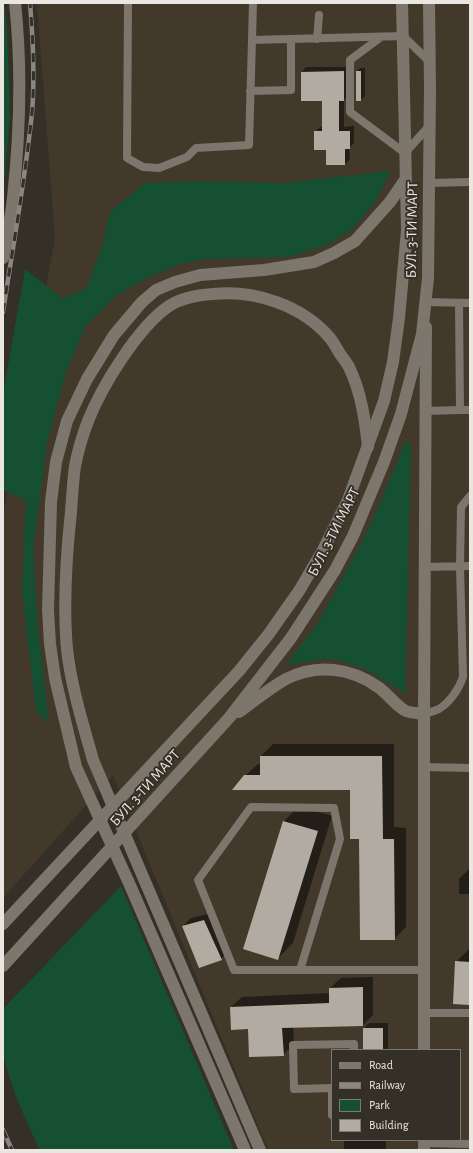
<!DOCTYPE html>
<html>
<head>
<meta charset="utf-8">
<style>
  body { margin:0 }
  #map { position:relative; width:473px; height:1153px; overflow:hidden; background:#353027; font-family:"Alegreya Sans",sans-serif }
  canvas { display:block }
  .frame { position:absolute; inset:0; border:4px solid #eae6e1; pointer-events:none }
  .legend { position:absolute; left:331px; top:1049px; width:130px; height:92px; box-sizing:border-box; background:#353027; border:1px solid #7d7971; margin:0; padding:5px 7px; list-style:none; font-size:12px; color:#eae6e1 }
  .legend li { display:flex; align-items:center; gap:8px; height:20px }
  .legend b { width:20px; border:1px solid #7d7971 }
</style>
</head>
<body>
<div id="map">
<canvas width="473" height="1153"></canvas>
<div class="frame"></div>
<ul class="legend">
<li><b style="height:5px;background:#7c766d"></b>Road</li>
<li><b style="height:5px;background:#8b8780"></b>Railway</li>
<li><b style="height:11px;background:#155033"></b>Park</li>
<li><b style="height:11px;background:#b2aba1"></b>Building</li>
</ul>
</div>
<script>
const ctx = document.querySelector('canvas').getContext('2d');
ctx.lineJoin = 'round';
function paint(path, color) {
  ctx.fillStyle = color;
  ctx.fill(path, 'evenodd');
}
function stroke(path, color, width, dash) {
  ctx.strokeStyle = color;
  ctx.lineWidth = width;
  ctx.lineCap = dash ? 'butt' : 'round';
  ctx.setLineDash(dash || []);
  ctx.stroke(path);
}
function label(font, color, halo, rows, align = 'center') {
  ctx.font = font + ' "Alegreya Sans",sans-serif';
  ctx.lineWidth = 4;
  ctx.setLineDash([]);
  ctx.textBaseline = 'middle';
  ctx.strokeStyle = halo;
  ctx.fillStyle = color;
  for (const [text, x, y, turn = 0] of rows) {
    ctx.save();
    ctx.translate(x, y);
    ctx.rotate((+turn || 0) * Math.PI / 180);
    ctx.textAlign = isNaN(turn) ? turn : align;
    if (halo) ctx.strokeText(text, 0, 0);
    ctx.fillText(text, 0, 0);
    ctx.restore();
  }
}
paint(new Path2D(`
  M37,3H470V1150H268L113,775L3,898V517L55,239ZM332,1050H460V1140H332Z`), '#42392b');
paint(new Path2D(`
  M3,3H4L7,30L10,116L3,194Z
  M391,171L375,202L352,229L327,245L288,257L205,259L180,264L147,278L117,295L85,327L66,372L47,443L33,548L37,620L49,724L36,711L22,592L26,500L3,490V395L25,269L62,298L86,289L103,243L110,212L145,183L194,181L283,183Z
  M406,440L411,447L405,686L407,694L367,670L331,658L286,665L318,623L349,566L368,530L384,494Z
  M121,886L234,1150H40C25,1119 10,1087 3,1052C1,1039 3,1023 3,1009Z`), '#155033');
paint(new Path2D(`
  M306,67H349V95L344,100V127L354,126V143L349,148L350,159L345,164L327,148L315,132L320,127H323V100L302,72Z
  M360,68H365V96L361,100L356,72Z
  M470,71V90L469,72Z
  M273,744H394V827L406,828V927L394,939L360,838L351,789L245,776L258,764H261V756Z
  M299,806L332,816L293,943L278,958L284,821Z
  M470,868V894H459V879Z
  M213,913L229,951L221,959L183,926L191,918Z
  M469,949H470V1004L456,962Z
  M373,977V1015L363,1025L293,1027L294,1044L283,1055L249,1028L231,1007L242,997L330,993V988L341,978Z
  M369,1023H388V1050H364V1028Z
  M344,1140H386V1150H344Z`), '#0007');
paint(new Path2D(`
  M344,71V101H339V131H350V149H345V165H326V150H314V131H322V101H301V72Z
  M356,71H361V101H356Z
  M260,756H382L383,839H394L395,940H360L359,839H350V790H232L244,775H260Z
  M283,821L318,831L278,960L243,949Z
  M204,920L222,960L199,968L182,926Z
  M455,961L470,962V1005L453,1004Z
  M363,987V1026L282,1028L284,1056L249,1057L248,1029L231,1030L230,1007L329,1003V988Z
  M363,1028H383V1050H363Z`), '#b2aba1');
stroke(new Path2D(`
  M128,3L127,158L143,167L159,168L187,157L196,148L249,145L252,40
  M253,3L252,40L403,36L430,62
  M381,37L350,60V112L405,153L430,125
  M317,39L319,15
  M250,91L291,90V39
  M429,183L470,182
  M426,302L470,303
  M459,303L460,410H470
  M425,411L460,410
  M425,567L470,566
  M424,714C428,713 434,711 439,709C450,702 459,689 463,677L460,567L461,507L470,496
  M424,767L470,768
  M300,970L340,839L334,808L251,807L198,880L234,970C298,970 361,970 424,970
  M424,1013H470
  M332,1088L294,1089L293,1045L354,1044V1050
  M332,1088V1115
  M424,1143L470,1144`), '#7c766d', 8);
stroke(new Path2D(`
  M3,258C6,238 11,218 13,198C20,133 22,67 15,3
  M424,1050V714L426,327
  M424,1140V1150
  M245,1150L129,883L76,767L55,678L50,644L48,610L51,502L56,462L67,421L87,379L114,335L142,302L156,290L175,282L200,275L264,270L314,262L334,253L355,241L390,202L405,180
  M260,1150L93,760C83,724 71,686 67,649C63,604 66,558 71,512C72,497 73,481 75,466C78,451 83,434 88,421C102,386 138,327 169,306C181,298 198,295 213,294C255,290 302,305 330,338C334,343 337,349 340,354C343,358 347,363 349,367C361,392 365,419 368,447`), '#7c766d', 12);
stroke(new Path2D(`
  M239,712C254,701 270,688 286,679C317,663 351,668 378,687C387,693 398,708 406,711C411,713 418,713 424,714
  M3,924L239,671L268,635L299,591L323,550L348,500L384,401L393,362L399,318L407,230L402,3
  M3,966L229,718L291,638L335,570L353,536L384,462L401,414L422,334L428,278L430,89L429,3`), '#7c766d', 12);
const rail = new Path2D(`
  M3,312C13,246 25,180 32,113C35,76 33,39 30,3
  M3,1130L12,1150`);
stroke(rail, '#8b8780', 4.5);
stroke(rail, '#353027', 3, [9]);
label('15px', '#eae6e1', '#353027', [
  ["БУЛ. 3-ТИ МАРТ",412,230,-89],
  ["БУЛ. 3-ТИ МАРТ",334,532,-63],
  ["БУЛ. 3-ТИ МАРТ",145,788,-48]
]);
</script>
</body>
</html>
